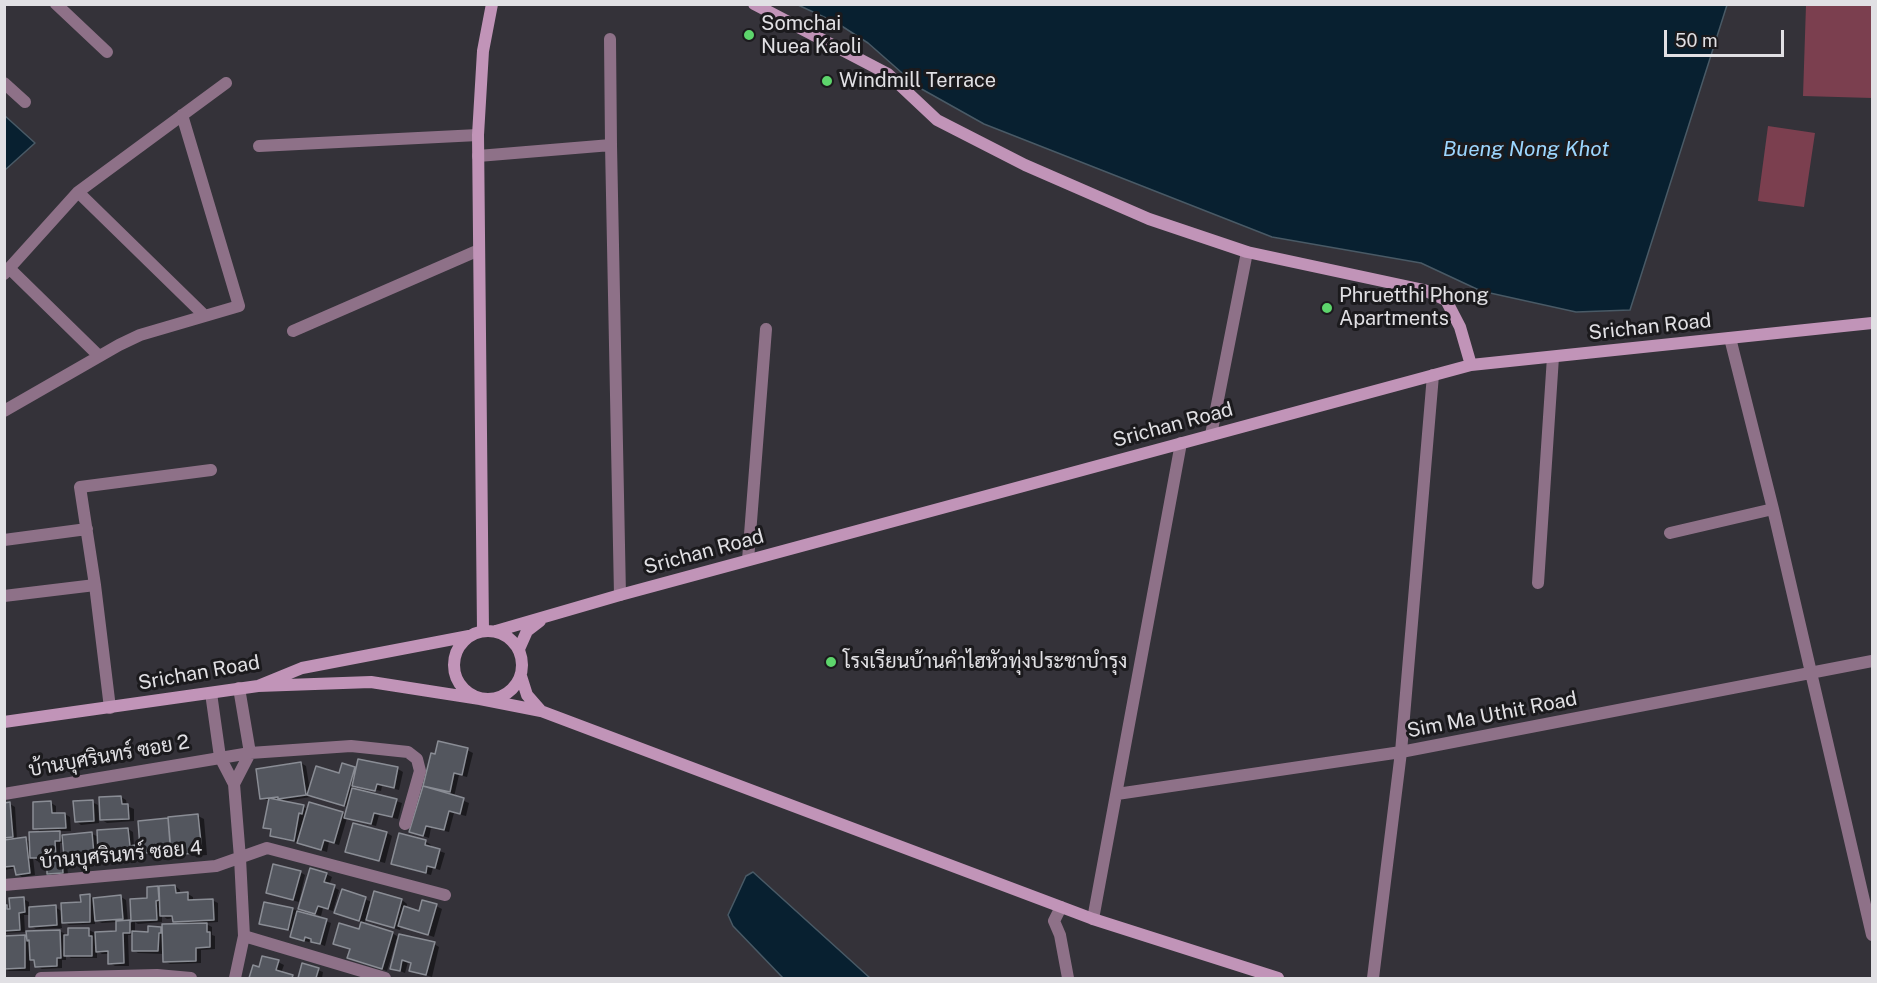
<!DOCTYPE html>
<html>
<head>
<meta charset="utf-8">
<style>
  body { margin:0 }
  #map { position:relative; width:1877px; height:983px; overflow:hidden; background:#343239; font-family:"Public Sans",sans-serif }
  canvas { display:block }
  .frame { position:absolute; inset:0; border:6px solid #e1e0e4; pointer-events:none }
  .scale { position:absolute; left:1664px; top:30px; width:120px; height:27px; box-sizing:border-box; border:3px solid #e1e0e4; border-top:0; padding-left:8px; font-size:18px; line-height:21px; white-space:nowrap; color:#e1e0e4; -webkit-text-stroke:4px #1b1a1d; paint-order:stroke }
</style>
</head>
<body>
<div id="map">
<canvas width="1877" height="983"></canvas>
<div class="frame"></div>
<div class="scale">50 m</div>
</div>
<script>
const ctx = document.querySelector('canvas').getContext('2d');
ctx.lineJoin = 'round';
function paint(path, color) {
  ctx.fillStyle = color;
  ctx.fill(path, 'evenodd');
}
function stroke(path, color, width, dash) {
  ctx.strokeStyle = color;
  ctx.lineWidth = width;
  ctx.lineCap = dash ? 'butt' : 'round';
  ctx.setLineDash(dash || []);
  ctx.stroke(path);
}
function label(font, color, halo, rows, align = 'center') {
  ctx.font = font + ' "Public Sans",Sarabun,sans-serif';
  ctx.lineWidth = 6;
  ctx.setLineDash([]);
  ctx.textBaseline = 'middle';
  ctx.strokeStyle = halo;
  ctx.fillStyle = color;
  for (const [text, x, y, turn = 0] of rows) {
    ctx.save();
    ctx.translate(x, y);
    ctx.rotate((+turn || 0) * Math.PI / 180);
    ctx.textAlign = isNaN(turn) ? turn : align;
    if (halo) ctx.strokeText(text, 0, 0);
    ctx.fillText(text, 0, 0);
    ctx.restore();
  }
}
paint(new Path2D(`
  M1806,5H1872V98L1803,96Z
  M1768,126L1815,133L1804,207L1758,201Z`), '#7b3f4f');
const water = new Path2D(`
  M798,5H1727L1630,310L1576,312L1481,291L1421,263L1272,237L984,124L918,87L868,43L837,23Z
  M4,115L35,143L5,170H4Z
  M753,872L870,978H783L733,926L728,915L746,876Z`);
paint(water, '#082030');
stroke(water, '#495a66', 1.5);
paint(new Path2D(`
  M467,750L473,753L467,777L459,775L454,797L469,803L466,816L454,813L449,832L431,828L429,838L411,832L432,755Z
  M359,761L398,769L403,772L399,790L382,786L381,791L358,786V788L355,787L354,790L380,794V796L402,803L398,819L379,815L376,826L347,818L339,845L329,842L327,852L299,843L277,838L271,835L272,831L265,827L270,801L262,798L301,763L306,766L310,791L340,775L355,768L357,770ZM311,795L348,807L346,816L342,813L308,809L304,807L274,801L282,799L285,801L311,797Z
  M121,797L126,800L127,806L134,809V821L107,823L102,820Z
  M92,802L98,805L99,823L81,825L76,821Z
  M51,803L56,806V815L65,814L70,817L71,831H56L65,836L92,834L99,837L128,829L133,832L134,846L140,850L141,860L124,861L119,858V855L105,856L99,852V857L70,859L65,856L64,843H60V859L67,863L68,875L54,876L49,873L48,860L37,861L33,858L35,875L22,877L17,874L16,868L4,870V804H10L15,807L17,840L25,839L31,842L43,833L35,828Z
  M198,816L204,819L207,855L192,856L187,853L176,854V858L164,860L158,855H151L145,852V849L141,847L139,822Z
  M387,833L392,836L385,863L352,854L347,851Z
  M425,841L431,845L430,848L445,853L440,870L433,868L431,875L398,866L393,863Z
  M300,872L305,875L299,902L273,895L267,892Z
  M326,874L332,877L329,885L339,890L333,911L323,908L321,916L300,908Z
  M175,886L180,890V894H188L193,897V901L212,900L218,903V922L204,923L212,927V935L215,936V949L201,950V963L170,964L164,961V954L138,953L133,950V935H128L129,966H115L110,963L109,954H102L97,951V958H71L66,955V960H62V968L42,969L36,966V962L30,958V971H9L4,969L25,937L28,939L60,931L65,934V937L89,930L95,933H117V922L102,923L95,920V924L69,925L61,921L62,928L36,929L31,926V915H24L25,932L4,933V907L11,909L23,899L29,902V908L55,907L63,912L82,904L89,896L95,899L121,897L126,900L128,922L132,923L131,900L149,899L148,888ZM162,915L167,919L174,918V921L181,925L164,930L160,928L149,933H135V922L138,924L162,922Z
  M343,891L372,902L375,893L402,900L407,904L406,908L420,912L436,906L442,909L434,937L401,926L400,930L373,922L366,918L364,925L392,933L400,938L434,944L439,947L432,977L410,970L412,963L408,962L405,973L392,968L400,939L397,938L387,971L348,957L362,922L341,915Z
  M265,903L293,909L331,923L325,946L310,940L309,942L297,939L292,936L293,931L266,926L261,923Z
  M278,962L284,965L281,973L296,978H251L254,967L260,969Z
  M304,965L323,972L322,978H300Z`), '#0007');
const building = new Path2D(`
  M438,741L468,748L462,775L454,773L450,792L423,786L431,753L435,754Z
  M358,759L398,767L394,788L377,784L375,791L352,786Z
  M301,762L306,795L278,799V797L260,799L256,769Z
  M342,763L355,767L344,806L307,795L316,766L339,773Z
  M423,786L464,798L460,814L449,811L444,830L426,826L423,836L409,832Z
  M352,788L397,799L392,817L374,813L371,824L344,818Z
  M121,796L122,804H128L129,819L100,820L99,797Z
  M269,798L304,805L302,814L299,813L294,841L270,836L271,829L263,828Z
  M93,800L94,821L75,822L73,801Z
  M51,801L52,813H65L66,828L33,829V802Z
  M10,802L13,837L4,838V803Z
  M309,802L343,812L334,843L324,840L321,850L297,843Z
  M198,814L202,852L185,854V851L171,852L168,817Z
  M168,818L171,856L157,857V852L144,853L143,847L140,848L138,821Z
  M353,823L387,832L379,861L345,852Z
  M128,828L130,846L135,845L136,857L118,859L117,852L98,854L97,830Z
  M60,831V841H55L56,858H62L63,873L47,874V858H30L29,832Z
  M92,832L94,854L64,857L62,835Z
  M399,833L426,840L425,845L440,849L435,868L427,866L426,873L391,864Z
  M26,837L30,873L16,875L14,866L4,867V840Z
  M273,864L301,871L293,900L266,893Z
  M310,868L327,873L324,882L335,885L328,909L318,906L315,914L298,909Z
  M175,885L176,893L188,892V900L213,899L214,920L173,922L172,916H160L159,886Z
  M158,886L159,900L156,901L157,920L131,921L130,899L147,898V887Z
  M342,889L366,897L359,921L334,913Z
  M374,891L402,899L394,928L366,920Z
  M90,894V922L62,923L61,903L81,902L80,895Z
  M121,895L123,919L95,921L93,898Z
  M24,897L25,912L19,913L20,930L4,931V905H7V909H10L9,898Z
  M422,900L437,904L428,935L398,926L404,906L419,911Z
  M264,902L293,908L288,930L259,924Z
  M56,905L57,925L29,927V907Z
  M297,911L327,919L320,944L311,942V939L305,937L304,941L290,937Z
  M130,920V933H123L124,963L108,964V951L96,952L95,932L116,931V921Z
  M361,922L393,932L382,969L347,958L350,949L333,944L339,923L359,929Z
  M207,923V932H210V947L196,948V961L163,962L162,924Z
  M148,926L161,927V933H159L158,951H132V931L148,932Z
  M68,928H89V936H92V956H64V935H68Z
  M60,930L61,958H57V966L35,967L34,960H30L29,940L27,941L26,931Z
  M399,934L435,942L426,975L409,971L411,963L402,960L400,971L390,969Z
  M25,935V968L4,969V936Z
  M262,956L279,960L276,970L293,975L292,978H249L253,965L259,967Z
  M302,963L319,968L316,978H298Z`);
paint(building, '#53565e');
stroke(building, '#8a8d95', 1.5);
stroke(new Path2D(`
  M56,4L107,52
  M610,39L611,145L620,595
  M4,83L25,102
  M259,146L478,135
  M478,156L611,145
  M78,192L205,316
  M10,269L99,356
  M4,274L78,192L226,83
  M293,331L479,250
  M1730,338L1773,509L1872,935
  M4,411L119,345L140,335L239,306L182,115
  M1211,435L1247,252
  M1670,533L1773,509
  M4,540L87,529
  M748,560L766,329
  M1538,583L1553,357
  M4,596L95,585
  M211,693L220,757L234,784L240,858L244,936L235,978
  M110,708L95,585L80,487L211,470
  M234,784L250,753L239,688
  M4,794L250,753L351,746L408,752L417,759L420,771L405,824
  M1117,794L1401,752L1872,661
  M4,885L216,866L267,848L445,895
  M1061,907L1054,921L1060,935L1068,978
  M1093,919L1181,443
  M244,936L385,978
  M41,978L157,975L191,978
  M1373,978L1401,752L1433,375`), '#8e7188', 12);
stroke(new Path2D(`
  M754,4L888,74L937,120L1025,165L1149,219L1247,252L1424,290L1446,300L1460,327L1471,365
  M454 665a34 34 0 1 1 68 0a34 34 0 1 1-68 0Z
  M483,631L478,135L483,51L492,4
  M496,631L620,595L1471,365L1872,323
  M519,649L527,631L540,621
  M521,676L527,695L541,711
  M258,686L371,682L480,699L541,711L1093,919L1278,978
  M4,722L258,686L302,668L469,636`), '#c194b8', 12);
for (const [x, y, r, color] of [
  [749,35,6,"#5dd56c"],
  [827,81,6,"#5dd56c"],
  [1327,308,6,"#5dd56c"],
  [831,662,6,"#5dd56c"]
]) {
  const dot = new Path2D();
  dot.arc(x, y, r, 0, 2 * Math.PI);
  ctx.fillStyle = color;
  ctx.fill(dot);
  stroke(dot, '#1b1a1d', 2);
}
label('20px', '#e1e0e4', '#1b1a1d', [
  ["Somchai",761,24],
  ["Nuea Kaoli",761,47],
  ["Windmill Terrace",839,81],
  ["Phruetthi Phong",1339,296],
  ["Apartments",1339,319],
  ["โรงเรียนบ้านคำไฮหัวทุ่งประชาบำรุง",843,662]
], 'left');
label('20px', '#e1e0e4', '#1b1a1d', [
  ["Srichan Road",1650,327,-6],
  ["Srichan Road",1173,425,-15],
  ["Srichan Road",704,552,-15],
  ["Srichan Road",199,673,-10],
  ["Sim Ma Uthit Road",1492,715,-11],
  ["บ้านบุศรินทร์ ซอย 2",109,756,-10],
  ["บ้านบุศรินทร์ ซอย 4",121,855,-5]
]);
label('italic 21px', '#9cd6fe', '#1b1a1d', [
  ["Bueng Nong Khot",1526,150]
]);
</script>
</body>
</html>
